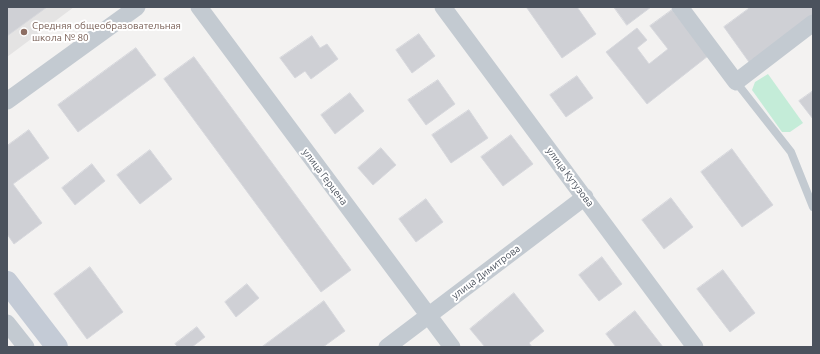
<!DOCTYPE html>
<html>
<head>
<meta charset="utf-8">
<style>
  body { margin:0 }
  #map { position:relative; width:820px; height:354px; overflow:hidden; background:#f3f2f1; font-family:Ubuntu,sans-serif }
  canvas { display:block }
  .frame { position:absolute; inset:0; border:8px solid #4b525d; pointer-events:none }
</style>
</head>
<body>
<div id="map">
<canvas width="820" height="354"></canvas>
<div class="frame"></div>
</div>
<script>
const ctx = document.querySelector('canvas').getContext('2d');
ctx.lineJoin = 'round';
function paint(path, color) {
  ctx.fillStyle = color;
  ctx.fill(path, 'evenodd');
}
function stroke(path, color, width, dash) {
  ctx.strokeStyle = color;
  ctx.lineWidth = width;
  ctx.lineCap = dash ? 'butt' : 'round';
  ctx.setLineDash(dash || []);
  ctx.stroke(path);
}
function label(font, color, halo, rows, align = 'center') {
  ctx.font = font + ' Ubuntu,sans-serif';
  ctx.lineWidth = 4;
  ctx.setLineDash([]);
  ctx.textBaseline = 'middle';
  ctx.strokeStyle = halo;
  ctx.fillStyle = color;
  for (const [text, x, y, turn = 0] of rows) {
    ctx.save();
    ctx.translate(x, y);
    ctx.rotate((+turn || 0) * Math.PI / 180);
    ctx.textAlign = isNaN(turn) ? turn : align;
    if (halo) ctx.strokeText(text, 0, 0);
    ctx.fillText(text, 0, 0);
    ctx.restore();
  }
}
paint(new Path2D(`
  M7,7H74L7,57Z`), '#e4e3e3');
paint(new Path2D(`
  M768,74L803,123L790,132H782L752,90L755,82Z`), '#c4ecd8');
const building = new Path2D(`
  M7,7H47L7,36Z
  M528,7H577L596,34L562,58L527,8Z
  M614,7H651L627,25Z
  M751,7H813V15L749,62L724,27Z
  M672,10L708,56L647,104L606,52L637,28L647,40L637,48L649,64L668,49L650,26Z
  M419,34L435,56L412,73L396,50Z
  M312,36L320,48L327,44L338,59L311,79L305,71L295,78L280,58Z
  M136,48L156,75L78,132L58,105Z
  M194,57L351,270L321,292L164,79Z
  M577,76L593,98L566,117L550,95Z
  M438,80L455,104L426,125L408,100Z
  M813,91V119L799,101Z
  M350,93L364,111L335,134L321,115Z
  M469,110L488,138L451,163L432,135Z
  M29,130L49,158L13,184L42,223L14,244L7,234V146Z
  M511,135L533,164L503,186L481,157Z
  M381,148L396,165L373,185L358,168Z
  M732,149L773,205L742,227L701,172Z
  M150,150L172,179L140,204L117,175Z
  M92,164L105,181L75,205L62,188Z
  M671,198L693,227L664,249L642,220Z
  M426,199L443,222L416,242L399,219Z
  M602,257L622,284L599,301L579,275Z
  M90,267L123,312L87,339L54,294Z
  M723,270L755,313L730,332L697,289Z
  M247,284L259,298L236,317L225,302Z
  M514,293L544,331L529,343L532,347H485L470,329Z
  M324,301L345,331L323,347H262Z
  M635,311L663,347H616L606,334Z
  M197,327L205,337L192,347H178L175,344Z`);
paint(building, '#cfd0d5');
stroke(building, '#d6d7dc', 1);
stroke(new Path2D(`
  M736,82L791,152L813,207`), '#c3cad1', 8);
stroke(new Path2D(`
  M199,7L452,347
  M443,7L695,347
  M680,7L736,82L813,23
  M7,101L137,7
  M7,323L26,347
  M387,347L585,197`), '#c3cad1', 17);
stroke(new Path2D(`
  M7,282L57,347`), '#c4cbd6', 22);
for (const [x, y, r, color] of [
  [24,32,4,"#8d6e63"]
]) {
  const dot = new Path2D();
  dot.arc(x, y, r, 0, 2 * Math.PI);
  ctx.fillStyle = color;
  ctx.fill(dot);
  stroke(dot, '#fff', 1.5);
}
label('10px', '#785e54', '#fff', [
  ["Средняя общеобразовательная",32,26],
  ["школа № 80",32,38]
], 'left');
label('10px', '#4b525d', '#fff', [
  ["улица Герцена",325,177,53],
  ["улица Кутузова",570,177,53],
  ["улица Димитрова",486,272,-37]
]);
</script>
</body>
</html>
